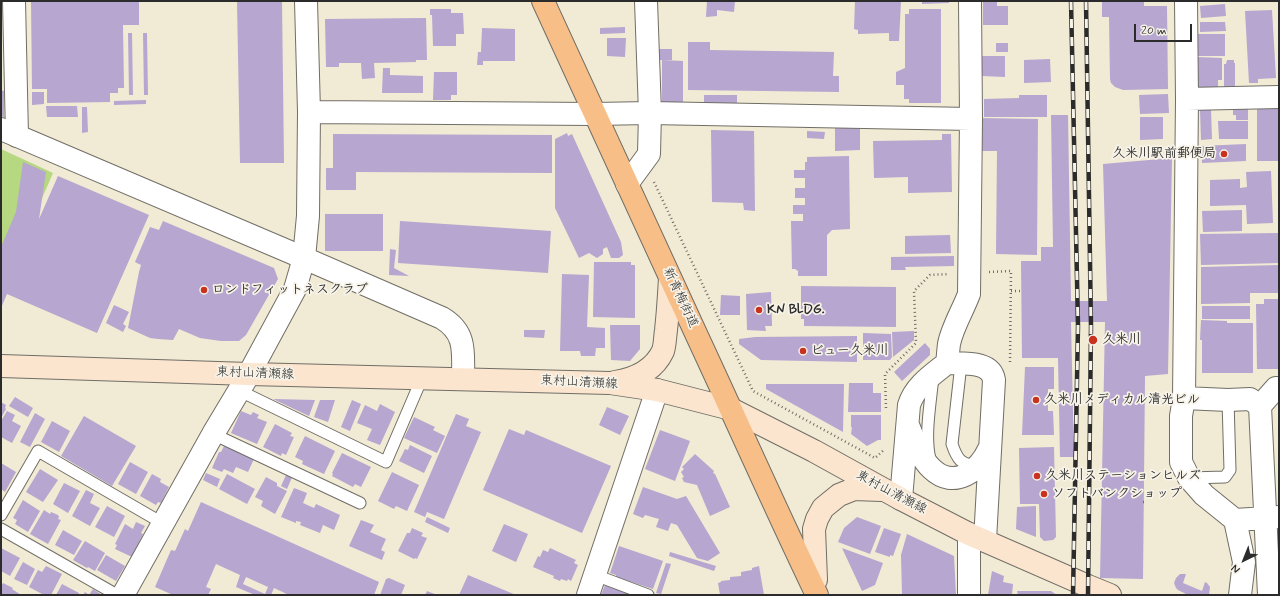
<!DOCTYPE html>
<html>
<head>
<meta charset="utf-8">
<style>
  body { margin:0 }
  #map { position:relative; width:1280px; height:596px; overflow:hidden; background:#f1ead4; font-family:Mynerve,sans-serif }
  canvas { display:block }
  .frame { position:absolute; inset:0; border:2px solid #2b2b2b; pointer-events:none }
  .north { position:absolute; left:1224px; top:540px; width:40px; height:40px; -webkit-text-stroke:3px #f7f3e8; paint-order:stroke; rotate:223deg; font-size:11px; font-weight:700; line-height:16px; text-align:center; color:#2b2b2b }
  .north::after { content:''; display:block; margin:auto; width:14px; height:18px; background:#2b2b2b; clip-path:polygon(50% 0,100% 100%,50% 72%,0 100%) }
  .scale { position:absolute; left:1134px; top:24px; width:58px; height:18px; box-sizing:border-box; border:2px solid #2b2b2b; border-top:0; padding-left:5px; font-size:12px; line-height:14px; white-space:nowrap; color:#2b2b2b; -webkit-text-stroke:3px #f7f3e8; paint-order:stroke }
</style>
</head>
<body>
<div id="map">
<canvas width="1280" height="596"></canvas>
<div class="frame"></div>
<div class="north">N</div>
<div class="scale">20 m</div>
</div>
<script>
const ctx = document.querySelector('canvas').getContext('2d');
ctx.lineJoin = 'round';
function paint(path, color) {
  ctx.fillStyle = color;
  ctx.fill(path, 'evenodd');
}
function stroke(path, color, width, dash) {
  ctx.strokeStyle = color;
  ctx.lineWidth = width;
  ctx.lineCap = dash ? 'butt' : 'round';
  ctx.setLineDash(dash || []);
  ctx.stroke(path);
}
function label(font, color, halo, rows, align = 'center') {
  ctx.font = font + ' Mynerve,"Klee One",sans-serif';
  ctx.lineWidth = 3.5;
  ctx.setLineDash([]);
  ctx.textBaseline = 'middle';
  ctx.strokeStyle = halo;
  ctx.fillStyle = color;
  for (const [text, x, y, turn = 0] of rows) {
    ctx.save();
    ctx.translate(x, y);
    ctx.rotate((+turn || 0) * Math.PI / 180);
    ctx.textAlign = isNaN(turn) ? turn : align;
    if (halo) ctx.strokeText(text, 0, 0);
    ctx.fillText(text, 0, 0);
    ctx.restore();
  }
}
paint(new Path2D(`
  M1,149L53,173L1,293Z`), '#b5d880');
paint(new Path2D(`
  M31,1H139V25H123L124,88H118V93H110V102L47,103V89H32Z
  M237,1H282L284,163H240Z
  M707,1H735L734,12L717,10V16L706,17Z
  M855,1H901L899,41H889V33L858,34V30L854,29Z
  M922,1H949V3L922,4Z
  M983,1H997V6H1008V25H983Z
  M1102,1H1144V6H1167L1168,89L1123,90L1115,87L1111,83L1110,79L1109,17H1102Z
  M1225,4L1226,16L1201,18L1200,6Z
  M430,9H451V13H463L464,34H456V46H433L432,15H430Z
  M909,9H941V103H909V99H904V85H896V72L905,68V14H909Z
  M1272,10L1276,78L1258,79V83H1249L1245,11Z
  M426,18L427,60H416V62L374,63L375,78L362,79L361,63H339V67H326L325,19Z
  M1200,22H1225L1226,31L1200,32Z
  M625,27V33L600,34V28Z
  M482,28L515,29V61H483V65H477L478,52H481Z
  M128,33H132L133,95H129Z
  M143,33H147L148,95H144Z
  M1197,34H1225V56H1197Z
  M607,38H626L625,57L607,56Z
  M688,42H710V50L834,52L833,76H839V92L688,90Z
  M996,43H1008V52H996Z
  M659,49H672V60H659Z
  M982,56H1005V77L982,76Z
  M1196,57L1222,58V80H1218V87H1196Z
  M1050,59L1051,82L1024,83V60Z
  M662,60L683,61V103L662,102Z
  M1227,60H1234V63H1235V87H1224V64H1226Z
  M383,68H390V75L423,76V93H382Z
  M434,72H457V95H451V100H433Z
  M1,90L4,91V117L1,116Z
  M32,92H44V104L32,105Z
  M1168,94L1169,113L1140,114L1139,95Z
  M704,95H737V105L704,104Z
  M1019,95H1047V117H984V99L1019,98Z
  M146,100V104L114,105V101Z
  M1248,105V120H1236V115H1233V106Z
  M46,106H77L78,117H47Z
  M82,107H87L88,132L82,133Z
  M1257,108H1279V161H1257Z
  M1200,110H1211L1212,139L1201,140Z
  M1051,115H1068L1071,301H1107L1103,164L1172,158L1168,374L1145,376L1143,579L1100,578L1105,322H1071L1074,457H1060L1058,358H1022L1021,261H1041V247H1053Z
  M1140,117H1163V139L1140,140Z
  M979,118L1038,119L1037,255L996,254L997,151H979Z
  M1218,121H1248V139H1219Z
  M835,128H860V150L835,151Z
  M711,130L754,131L755,211L744,210L743,203L712,202Z
  M807,131L825,132L824,139L807,138Z
  M567,133L568,136L572,134L621,242L623,255L619,258H611L607,247L603,249V254L597,258L589,253L579,258L555,208V139Z
  M333,134L552,135V173L356,172V190H326V168H333Z
  M942,134H951L952,192L908,193V177L874,178L873,141L942,140Z
  M1246,144V161L1202,163L1201,146Z
  M849,156L850,229L832,230L827,235V276H798V271L795,269H792L791,221H803V214H793V205H805V198H795V188H805V178H794V170H805V162H807V157Z
  M23,162L46,172L39,219L58,176L149,215L97,333L7,294L1,308V247L16,212Z
  M1271,171L1273,223L1247,224L1246,205L1210,206V180L1240,179V188L1247,187L1246,172Z
  M1242,210V231L1203,232L1202,211Z
  M325,214H383V251H325Z
  M163,221L274,268L278,279L246,335L239,341H221L200,338L179,329L173,340L158,339L150,338L128,328L139,272L141,265L135,262L150,227L159,230Z
  M400,221L551,231L548,273L398,263Z
  M1279,233V263L1201,265L1200,234Z
  M950,235L951,253L905,254V236Z
  M390,249L396,250L394,268L409,276L389,275Z
  M954,256V266L905,267L906,270H891V257Z
  M594,262H631V265H635V318L593,317Z
  M1279,265V293H1250V303L1201,304V267Z
  M562,274L589,275L587,327L605,328V348H596L595,356H581L580,351H560Z
  M801,286L896,287V327L804,326V319H801Z
  M771,292L772,326H765L766,331L747,330L746,294Z
  M721,295L740,296V315H720Z
  M1264,299H1279V369H1257L1256,304H1264Z
  M114,305L129,312L123,324L126,326L123,332L106,323Z
  M1202,306H1250V319H1202Z
  M1201,320L1227,321V323H1253V373H1202V340H1200Z
  M610,325H640V349L630,361L611,360Z
  M524,330H545L544,338L524,337Z
  M914,331V340L893,357L892,332Z
  M863,333L891,334L892,357L890,360H863Z
  M857,336V362L761,360L739,344V339L755,337Z
  M925,343L930,349V355L902,381L894,372Z
  M1025,367H1054V389H1048V411H1053L1054,435H1022Z
  M849,383H873V393H881V412H848Z
  M766,384H844L843,432L766,389Z
  M15,397L33,408L28,417L9,406Z
  M273,399L315,400L309,416Z
  M320,400H335L328,422L314,417Z
  M352,400L361,404L350,431L341,427Z
  M1,402L6,405L5,408L6,409L1,418Z
  M380,404L395,412L380,445L367,440L372,429L357,423L365,405L377,411Z
  M607,407L629,416L620,435L599,425Z
  M7,411L15,415L12,421L21,426L12,443L1,437V421Z
  M241,411L251,415L253,412L259,415L257,418L267,422L257,444L231,433Z
  M35,413L45,419L30,447L20,442Z
  M456,414L469,419L466,426L481,432L444,519L427,512L425,517L414,512Z
  M851,415H881V440H878L867,446L851,434L852,427H851Z
  M84,416L136,446L112,486L61,456Z
  M414,417L435,427L433,430L445,436L437,453L404,438Z
  M52,421L70,431L59,452L41,442Z
  M275,424L292,433L290,436L294,437L286,455L282,453L281,456L263,447Z
  M509,429L524,435L526,430L611,466L582,533L483,490Z
  M660,430L690,441L675,481L645,469Z
  M305,436L335,451L324,474L302,464L303,461L295,457Z
  M410,445L432,456L424,473L399,461L405,449L408,450Z
  M224,446L254,459L248,472L236,467L233,473L224,469L222,472L212,468L219,452H221Z
  M1054,447L1056,537L1053,540L1044,541L1040,537L1039,504H1020L1019,448Z
  M342,453L371,467L361,487L355,484L353,487L332,476L333,474L332,473Z
  M695,454L714,471L713,473L715,474L730,507L710,516L697,485L684,482L682,478L684,477L681,472L684,469L682,467Z
  M130,462L148,472L136,494L118,484Z
  M1,463L16,472L5,492L1,489Z
  M40,469L58,480L43,502L26,492Z
  M392,472L419,485L407,511L396,506L394,509L378,501Z
  M206,473L220,479L217,487L203,480Z
  M287,473L293,475L287,489L281,486Z
  M152,474L161,479L160,482L169,487L161,503L158,502L156,505L140,496Z
  M227,474L255,489L247,504L219,489Z
  M266,477L277,483V486L287,491L275,514L261,506L263,501L255,497Z
  M64,483L80,491L68,513L53,504Z
  M643,487L677,499L686,496L720,553L708,561L697,558L677,525L671,523L668,531L656,527L659,519L645,515L643,518L633,514Z
  M294,488L307,493L303,503L314,508L316,504L340,515L334,530L323,525L320,533L300,525L301,522L296,521V523L281,517Z
  M86,490L94,494L90,503L100,508L90,526L72,516Z
  M23,500L40,511L28,532L15,524L17,520L13,518Z
  M201,502L379,582L374,595H289L274,588L271,595H255L236,587L240,575L216,564L206,587L211,589L208,595H173L155,587L171,550L175,551L185,529L188,531ZM246,577L268,587L265,594L243,584Z
  M107,506L125,516L114,537L95,527Z
  M1036,506V537L1016,529L1017,507Z
  M44,510L50,514L51,512L58,515L59,517L58,519L61,520L48,544L30,534Z
  M427,517L450,528L448,533L425,522Z
  M857,517L881,526L870,554L838,542L844,528Z
  M361,520L374,525L370,532L386,539L381,550L385,552L382,560L349,546Z
  M136,522L145,526L141,533L143,534L132,557L115,549L117,545L115,544L125,524L133,529Z
  M504,524L528,534L516,562L492,551Z
  M412,528L423,533L421,536L427,538L417,559L415,558L414,559L398,551L407,533H410Z
  M884,528L901,534L893,556L890,555V557L875,552Z
  M63,530L82,541L74,555L55,545Z
  M907,534L954,556L956,595H902L901,555Z
  M85,541L105,553L95,571L88,567L87,568L73,560Z
  M619,546L663,561L653,589L616,577V575L610,573Z
  M1,548L20,558L10,576L1,571Z
  M550,548L576,560L574,563L578,565L571,581L568,579L567,581L561,579L560,581L553,578L554,576L533,567L538,556L540,557L543,550L548,552Z
  M842,548L883,563L875,585L862,591Z
  M670,552L716,566L714,571L669,556Z
  M106,555L125,566L116,581L97,570Z
  M23,562L35,569L27,585L14,579Z
  M666,563L671,564L661,594L656,593Z
  M46,566L62,574L51,595H44L29,587L38,570L42,572Z
  M759,566L764,595H720L718,583L721,582V581L730,580V577L741,576V572L752,570V568Z
  M992,571L1004,576L1003,582L1013,584L1012,595H988Z
  M1180,574H1186L1183,583L1202,591L1205,582L1207,583L1210,587L1209,595H1188L1178,590L1176,588L1174,583L1176,578Z
  M468,575L516,595H459Z
  M389,578L405,585L401,595H380L386,579Z
  M3,583L13,588L12,589L21,595H1V586Z
  M62,584L79,593L78,595H56Z
  M605,585L631,595H601Z
  M93,589L102,595H83L85,592L89,595Z
  M427,591L437,595H425Z
  M1017,591H1051L1057,595H1018Z`), '#b6a6d0');
const service = new Path2D(`
  M961,364L952,444C957,459 961,465 977,466
  M238,390L386,462L422,378
  M213,434L360,503
  M930,459C924,436 931,400 933,376
  M1189,478L1225,477L1230,470L1228,400
  M1,515L38,451L164,524
  M1,529L117,595
  M595,575L648,595`);
const minor = new Path2D(`
  M14,1L17,136
  M1187,99L1279,97
  M309,112L594,114L650,113L971,119
  M627,184L649,154L650,113L646,1
  M947,363C948,357 948,351 949,344C952,328 963,310 969,294L971,119L970,1
  M1184,398L1187,99L1186,1
  M1260,406L1250,399L1228,400L1184,398L1181,416V462L1189,478L1204,495L1235,520L1266,518
  M908,425C914,440 920,458 932,469C954,490 979,471 989,449
  M901,499L909,405C915,386 932,375 947,363C962,364 991,360 994,380L985,540
  M1235,520L1244,562L1240,595
  M969,534V595
  M123,595L213,434L249,374L295,289L304,258L308,216L309,112L306,1
  M1269,595L1260,406L1276,388H1279`);
const tertiary = new Path2D(`
  M1,129L304,258L442,318C467,333 463,353 463,379
  M1266,518L1279,517
  M588,595L657,390`);
const secondary = new Path2D(`
  M1,366L249,374L610,383L657,390L731,409L814,451L901,499L969,534L1088,586L1110,595
  M615,382C635,379 654,370 663,351C665,345 665,337 666,330C668,313 669,295 670,278
  M816,580L814,529L817,519L823,508L839,495L854,489L881,490`);
const primary = new Path2D(`
  M543,1C594,114 647,226 698,338C738,424 776,510 817,595`);
stroke(service, '#706e66', 13);
stroke(minor, '#706e66', 24);
stroke(tertiary, '#706e66', 24);
stroke(secondary, '#706e66', 24);
stroke(primary, '#706e66', 24);
stroke(new Path2D(`
  M654,182L753,391L875,458L885,449
  M989,272L1011,271L1010,364
  M1011,291H1021
  M886,408L885,374L916,343L914,291L930,275L949,274
  M1143,502H1147`), '#706e66', 2.5, [1, 3]);
stroke(service, '#fff', 11);
stroke(minor, '#fff', 22);
stroke(tertiary, '#fff', 22);
stroke(secondary, '#fce5cf', 22);
stroke(primary, '#f7be87', 22);
const rail = new Path2D(`
  M1071,1L1078,326L1073,595
  M1086,1L1091,327L1088,595`);
stroke(rail, '#2b2b2b', 4.5);
stroke(rail, '#f7f3e8', 3, [9]);
for (const [x, y, r, color] of [
  [1224,154,4,"#c8321e"],
  [204,290,4,"#c8321e"],
  [759,310,4,"#c8321e"],
  [1093,340,5,"#c8321e"],
  [803,351,4,"#c8321e"],
  [1036,400,4,"#c8321e"],
  [1037,476,4,"#c8321e"],
  [1044,494,4,"#c8321e"]
]) {
  const dot = new Path2D();
  dot.arc(x, y, r, 0, 2 * Math.PI);
  ctx.fillStyle = color;
  ctx.fill(dot);
  stroke(dot, '#f7f3e8', 1.5);
}
label('bold 13px', '#2b2b2b', '#f7f3e8', [
  ["久米川駅前郵便局",1216,154,"right"],
  ["ロンドフィットネスクラブ",212,290],
  ["KN BLDG.",767,310],
  ["久米川",1102,340],
  ["ビュー久米川",811,351],
  ["久米川メディカル清光ビル",1044,400],
  ["久米川ステーションヒルズ",1045,476],
  ["ソフトバンクショップ",1052,494]
], 'left');
label('13px', '#2b2b2b', '#f7f3e8', [
  ["新青梅街道",680,298,65],
  ["東村山清瀬線",255,374,2],
  ["東村山清瀬線",579,383,3],
  ["東村山清瀬線",891,493,28]
]);
</script>
</body>
</html>
